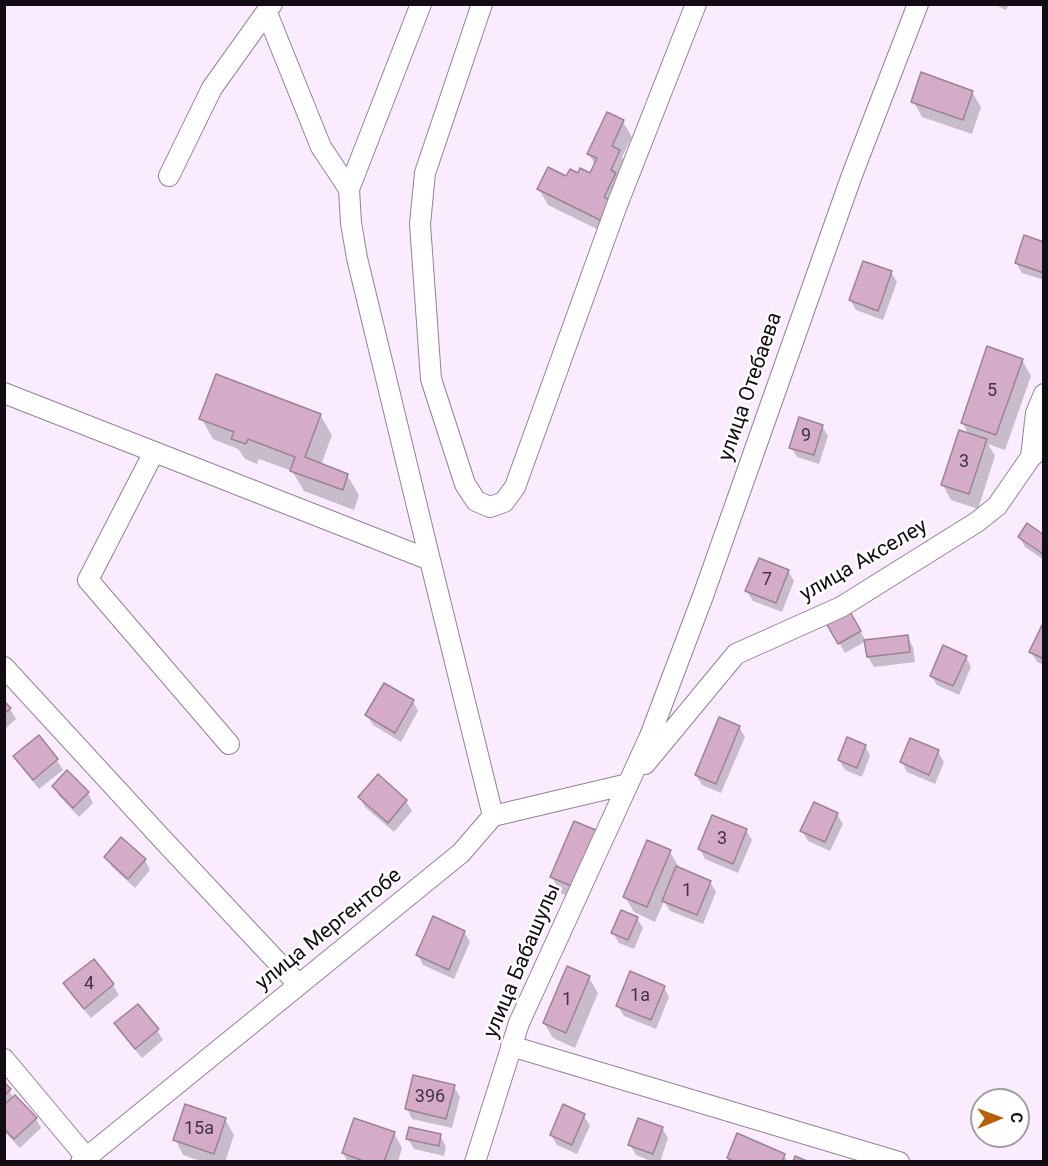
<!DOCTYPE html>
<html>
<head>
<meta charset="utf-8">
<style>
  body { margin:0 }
  #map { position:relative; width:1048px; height:1166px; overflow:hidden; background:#faebff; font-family:Roboto,sans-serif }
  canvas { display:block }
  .frame { position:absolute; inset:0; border:6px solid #130c14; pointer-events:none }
  .north { position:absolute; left:970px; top:1088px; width:60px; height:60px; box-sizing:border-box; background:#fff; border:2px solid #a19ea1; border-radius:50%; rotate:89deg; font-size:16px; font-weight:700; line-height:24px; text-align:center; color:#130c14 }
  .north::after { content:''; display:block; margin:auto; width:21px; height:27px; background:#bb5f07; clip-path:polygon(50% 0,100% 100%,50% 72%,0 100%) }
</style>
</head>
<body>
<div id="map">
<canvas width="1048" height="1166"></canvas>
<div class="frame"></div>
<div class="north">С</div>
</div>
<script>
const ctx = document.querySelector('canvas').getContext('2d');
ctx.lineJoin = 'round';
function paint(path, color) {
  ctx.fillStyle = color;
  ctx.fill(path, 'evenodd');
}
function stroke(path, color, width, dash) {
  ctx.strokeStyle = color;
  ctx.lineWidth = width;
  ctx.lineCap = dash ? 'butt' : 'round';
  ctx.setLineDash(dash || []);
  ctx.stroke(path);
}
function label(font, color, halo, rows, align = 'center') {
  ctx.font = font + ' Roboto,sans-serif';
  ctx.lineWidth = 5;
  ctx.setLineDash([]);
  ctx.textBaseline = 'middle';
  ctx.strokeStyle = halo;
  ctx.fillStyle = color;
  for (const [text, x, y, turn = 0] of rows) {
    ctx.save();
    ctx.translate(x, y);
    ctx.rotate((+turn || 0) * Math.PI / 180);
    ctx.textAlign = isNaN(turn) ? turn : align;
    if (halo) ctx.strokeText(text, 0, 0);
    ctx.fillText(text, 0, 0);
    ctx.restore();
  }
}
paint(new Path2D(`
  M994,4H1009L1006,10Z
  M972,92L981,107L972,134L922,117L913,101Z
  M623,122L632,137L622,157L628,167L611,236L548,205L539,189L579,175H590L595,165L589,154Z
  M1044,243V280L1022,273L1016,263Z
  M891,272L897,282L883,320L856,310L850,300Z
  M1022,360L1031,376L1005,450L988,444L995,456L978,509L951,500L943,485L969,435L962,422Z
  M320,415L332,435L321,465L347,475L359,495L354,510L304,491L292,471L259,459L257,464L245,459L238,449L213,439L201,418Z
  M822,426L828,436L819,464L797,457L791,447Z
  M1044,536V560L1025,547L1020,537Z
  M788,571L794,581L782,612L753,601L747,591Z
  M849,612L866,641L845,653L828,623Z
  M1044,628V665L1037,662L1031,652Z
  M907,637L913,647L915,662L874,667L868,657Z
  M966,657L971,667L959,695L937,685L931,675Z
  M413,701L418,711L401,742L373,725L367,715Z
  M4,703L10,709L16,719L4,730Z
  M739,727L745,737L721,793L702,785L696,775Z
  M38,737L57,760L63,770L39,789L21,766L15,756Z
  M911,740L938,752L944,762L935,784L907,772L902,762Z
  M865,746L870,756L862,777L845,770L839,760Z
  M378,776L406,801L412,811L394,832L365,807L360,797Z
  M54,786L88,793L93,803L79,817L59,796Z
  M837,814L843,824L830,851L808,841L802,831Z
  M746,830L752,840L738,873L705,859L700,849Z
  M597,832L582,902L561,893L552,877Z
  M670,852L679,867L678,869L710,882L716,892L703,924L670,911L664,901L655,922L634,912L625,897Z
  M106,857L145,860L150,870L135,888L112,867Z
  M637,918L643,928L634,949L619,943L613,933Z
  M464,932L470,942L454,979L423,965L418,955Z
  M93,961L113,985L119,995L91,1018L71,994L65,984Z
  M568,968L589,978L598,993L575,1048L553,1038L544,1023Z
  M664,987L669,997L656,1029L624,1016L618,1006Z
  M116,1024L157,1030L163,1040L142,1058L122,1034Z
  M4,1084L14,1098L36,1119L41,1128L20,1148L4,1131Z
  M454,1087L460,1097L452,1128L412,1119L407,1108Z
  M564,1106L584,1116L590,1126L577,1154L557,1145L551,1135Z
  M225,1119L234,1135L225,1162H203L183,1155L175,1139Z
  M662,1128L668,1138L660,1162H653L636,1155L630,1145Z
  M394,1133L402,1148L398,1162H348L343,1153Z
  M440,1136L446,1146L444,1156L414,1149L408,1139Z
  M784,1155L788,1162H730L728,1158Z`), '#0003');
const building = new Path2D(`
  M921,72L973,91L963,120L911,102Z
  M607,112L624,120L612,146L620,150L611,170L616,173L604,197L612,201L602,221L537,189L548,167L566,176L570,169L578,173L580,168L590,173L597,158L587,154Z
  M1024,235L1044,242V273L1015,263Z
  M863,261L892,271L878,311L849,300Z
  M987,346L1023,359L996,435L961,423Z
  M216,374L321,414L305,457L348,474L343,490L290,471L295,457L248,439L246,444L231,439L234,432L199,419Z
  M799,417L823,425L814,455L789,448Z
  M959,430L987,439L969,494L941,485Z
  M1027,523L1044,535L1043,554L1018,537Z
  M759,558L789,570L776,603L745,591Z
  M849,610L861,631L838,644L826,623Z
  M1042,625L1044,626V659L1029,652Z
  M908,635L910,652L867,657L864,640Z
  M943,645L967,656L953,686L930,676Z
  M384,683L414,700L395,733L365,715Z
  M4,701L11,708L4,714Z
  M719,717L740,726L716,784L695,775Z
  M39,735L58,759L33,780L13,756Z
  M847,737L866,745L857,768L838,760Z
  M910,738L939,750L929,775L900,762Z
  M67,770L89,792L73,808L52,786Z
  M378,774L407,800L388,823L358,797Z
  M814,802L838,813L825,842L800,831Z
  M712,815L747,829L733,864L698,849Z
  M574,821L598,831L574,887L550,877Z
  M121,837L146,859L128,879L104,857Z
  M647,840L671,850L647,907L623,897Z
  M676,866L711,881L697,915L662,901Z
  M621,910L638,917L628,940L611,933Z
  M433,916L465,931L449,970L416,955Z
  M94,959L114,984L84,1009L63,983Z
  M567,966L590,976L566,1033L543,1023Z
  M630,971L665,986L651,1020L616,1006Z
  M138,1004L159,1029L135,1049L114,1023Z
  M413,1075L455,1085L446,1119L405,1109Z
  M4,1082L11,1089L4,1096Z
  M15,1095L37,1118L14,1139L4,1129V1105Z
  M185,1104L226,1118L214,1154L173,1140Z
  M563,1104L585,1114L572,1145L550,1135Z
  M354,1118L395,1132L384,1162H366L342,1153Z
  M638,1118L663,1127L653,1154L628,1145Z
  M409,1127L441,1134L439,1146L406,1139Z
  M737,1133L785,1154L782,1162H735L727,1158Z
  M795,1156L809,1162H793Z`);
paint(building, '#d4abc8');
stroke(building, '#9c8394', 1.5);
const minor = new Path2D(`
  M421,4L349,189L351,223L357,258L430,560
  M482,4L425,173L420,224L431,379L465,484L476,501L490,507L504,502L515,487L617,205L696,4
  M267,13L321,147L349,189
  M169,176L212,88L272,4
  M4,393L430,560L493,816
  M154,452L88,580L229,744
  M1031,457L1036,413L1044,394
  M4,667L165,842L299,985
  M645,764L736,654L841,607L977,522L997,506L1031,457L1044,446
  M511,1046L899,1162
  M4,1059L86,1157
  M81,1162L461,853L493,816L628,784
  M475,1162L519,1023L650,736L703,596L852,175L918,4`);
stroke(minor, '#938299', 22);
stroke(minor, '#fff', 20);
label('18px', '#433441', null, [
  ["5",992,391],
  ["9",806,436],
  ["3",964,462],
  ["7",767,580],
  ["3",722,839],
  ["1",687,891],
  ["4",89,984],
  ["1а",640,996],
  ["1",567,1000],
  ["396",430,1097],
  ["15а",199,1129]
]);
label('21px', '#130c14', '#fff', [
  ["улица Отебаева",751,387,-71],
  ["улица Акселеу",864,561,-30],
  ["улица Мергентобе",329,930,-39],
  ["улица Бабашулы",523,961,-67]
]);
</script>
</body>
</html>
